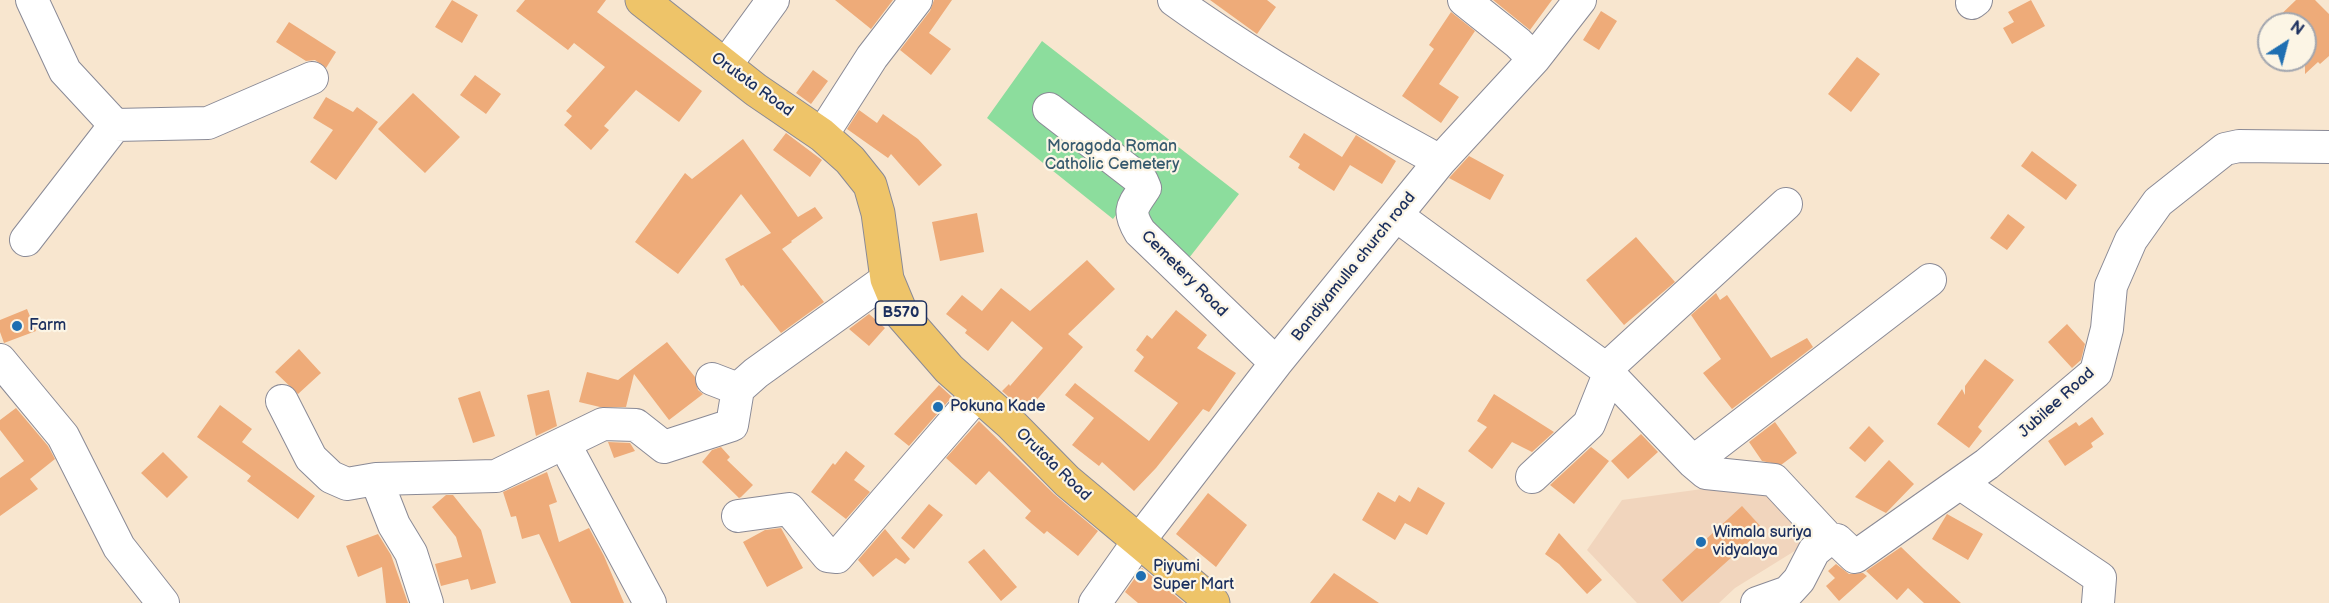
<!DOCTYPE html>
<html>
<head>
<meta charset="utf-8">
<style>
  body { margin:0 }
  #map { position:relative; width:2329px; height:603px; overflow:hidden; background:#f8e6cf; font-family:"Balsamiq Sans",sans-serif }
  canvas { display:block }
  .north { position:absolute; left:2257px; top:12px; width:60px; height:60px; box-sizing:border-box; background:#fcf5e5; border:2px solid #a2a6af; border-radius:50%; rotate:36deg; font-size:16px; font-weight:700; line-height:24px; text-align:center; color:#1b2f5e }
  .north::after { content:''; display:block; margin:auto; width:21px; height:27px; background:#1f6fb2; clip-path:polygon(50% 0,100% 100%,50% 72%,0 100%) }
</style>
</head>
<body>
<div id="map">
<canvas width="2329" height="603"></canvas>
<div class="north">N</div>
</div>
<script>
const ctx = document.querySelector('canvas').getContext('2d');
ctx.lineJoin = 'round';
function paint(path, color) {
  ctx.fillStyle = color;
  ctx.fill(path, 'evenodd');
}
function stroke(path, color, width, dash) {
  ctx.strokeStyle = color;
  ctx.lineWidth = width;
  ctx.lineCap = dash ? 'butt' : 'round';
  ctx.setLineDash(dash || []);
  ctx.stroke(path);
}
function label(font, color, halo, rows, align = 'center') {
  ctx.font = font + ' "Balsamiq Sans",sans-serif';
  ctx.lineWidth = 4.5;
  ctx.setLineDash([]);
  ctx.textBaseline = 'middle';
  ctx.strokeStyle = halo;
  ctx.fillStyle = color;
  for (const [text, x, y, turn = 0] of rows) {
    ctx.save();
    ctx.translate(x, y);
    ctx.rotate((+turn || 0) * Math.PI / 180);
    ctx.textAlign = isNaN(turn) ? turn : align;
    if (halo) ctx.strokeText(text, 0, 0);
    ctx.fillText(text, 0, 0);
    ctx.restore();
  }
}
paint(new Path2D(`
  M1768,480L1822,534L1735,588L1719,603H1637L1587,550L1622,500Z`), '#f1d5bd');
paint(new Path2D(`
  M1042,41L1239,194L1189,258L1123,206L1113,219L987,118Z`), '#8cdd9d');
paint(new Path2D(`
  M452,0L478,15L462,43L435,27Z
  M525,0H606L597,12L702,91L679,122L636,90L604,126L609,130L591,150L564,125L572,116L566,111L605,67L574,43L568,50L516,11Z
  M835,0H893L871,29Z
  M934,0H952L929,33L951,49L931,75L900,50L930,11Z
  M1210,0H1267L1276,7L1257,34Z
  M1493,0H1552L1530,30Z
  M2031,0L2045,26L2012,44L2003,28L2014,22L2008,12Z
  M2296,0H2315L2329,14V56L2320,64L2318,62L2305,74V24H2271Z
  M1601,11L1617,21L1599,50L1583,40Z
  M1451,12L1475,31L1439,84L1459,97L1441,123L1402,96L1434,49L1429,45Z
  M289,22L336,52L326,68L315,60L306,61L276,42Z
  M1857,57L1880,74L1851,112L1828,94Z
  M813,70L828,81L811,104L796,93Z
  M475,75L501,94L486,114L460,95Z
  M413,93L460,137L425,173L378,129Z
  M326,97L353,112L357,107L378,122L336,180L310,162L333,130L313,118Z
  M859,110L877,123L883,114L918,139L942,165L919,186L891,154L888,158L847,129Z
  M786,133L822,160L810,177L773,150Z
  M1304,133L1342,157L1356,135L1396,161L1382,184L1350,165L1334,191L1298,168L1300,164L1289,157Z
  M743,139L798,217L815,207L823,218L791,241L792,242L782,249L824,302L781,333L743,285L741,286L725,259L771,233L741,194L678,274L635,242L685,173L692,179Z
  M2032,151L2077,185L2066,200L2021,166Z
  M1469,156L1504,175L1490,200L1449,178Z
  M977,213L984,252L940,261L932,222Z
  M2008,214L2025,227L2007,250L1990,238Z
  M1636,237L1675,282L1624,325L1586,280Z
  M1087,260L1115,289L1068,334L1083,347L1026,412L1002,391L1009,384L1010,386L1043,348L1012,321L988,351L965,333L967,330L946,314L962,295L982,311L1001,288L1030,311Z
  M1716,293L1720,300L1727,295L1771,358L1807,338L1813,347L1732,409L1703,373L1721,359L1691,315Z
  M27,309L36,331L4,343L0,332V320Z
  M1176,310L1207,335L1197,348L1236,373L1209,412L1203,409L1156,468L1134,491L1102,462L1099,466L1072,445L1094,418L1065,395L1075,383L1149,441L1178,403L1134,371L1144,357L1136,350L1147,335L1152,339Z
  M869,314L885,328L869,346L849,329Z
  M2067,324L2085,344L2081,360L2072,368L2048,342Z
  M667,342L695,377L698,390L703,394L669,420L634,374L626,407H600L579,402L587,372L618,380Z
  M299,349L321,373L298,394L275,372Z
  M1985,359L2014,380L1978,427L1982,431L1969,448L1937,424L1962,389L1965,395V386Z
  M939,385L952,397L909,446L894,434Z
  M549,390L557,426L536,436L527,395Z
  M480,391L495,436L473,443L458,398Z
  M1494,394L1554,432L1532,452L1512,442L1492,469L1468,451L1487,427L1477,421Z
  M220,405L252,429L242,442L315,496L298,519L247,481L251,476L197,437Z
  M16,408L48,446L55,459L30,479L38,489L0,516V478L24,461L0,430V420Z
  M2092,417L2104,434L2091,443L2093,447L2065,466L2048,441L2076,422L2079,426Z
  M979,421L1054,494L1098,531L1078,556L1047,531L1044,534L1025,518L1031,511L989,471L976,485L946,458Z
  M1775,422L1797,453L1781,465L1762,461L1749,442Z
  M1869,426L1884,441L1865,462L1849,448Z
  M1641,434L1658,452L1628,479L1611,461Z
  M608,442L630,443L635,451L614,458Z
  M721,447L730,457L727,460L753,485L741,497L739,498L702,462L712,450Z
  M1591,447L1609,461L1574,504L1550,485Z
  M846,451L865,466L854,480L870,492L846,519L811,492L833,463L835,465Z
  M163,452L188,477L167,498L141,473Z
  M1889,460L1914,484L1886,513L1855,497Z
  M547,472L557,502L549,505L559,542L589,528L604,556L624,603H571L539,534L522,539L516,516L511,517L503,492Z
  M1418,487L1445,503L1427,535L1405,523L1395,540L1362,520L1378,492L1395,502L1399,495L1410,502Z
  M1208,493L1247,525L1216,567L1176,534Z
  M446,495H453L481,530L496,583L471,590L468,579L441,586L435,564L462,557L456,537L432,507Z
  M929,504L943,515L914,549L901,538Z
  M1742,506L1763,529L1682,602L1662,580Z
  M1947,514L1983,534L1968,560L1932,539Z
  M781,528L803,568L767,587L743,542L765,530Z
  M885,529L910,559L905,564L896,558L873,577L858,560Z
  M1559,533L1602,580L1587,594L1559,564L1545,554Z
  M378,534L391,555L408,603H386L382,567L358,577L346,546Z
  M1901,547L1924,569L1961,603H1924L1908,588L1897,600L1866,571Z
  M984,549L1017,587L1001,601L968,562Z
  M1836,564L1849,574L1863,573L1867,576L1839,601L1826,586L1835,578L1828,571Z
  M1142,568L1184,603H1138L1125,592Z
  M1334,573L1379,603H1310Z`), '#eeab79');
const minor = new Path2D(`
  M32,0L65,71L115,125L208,123L312,78
  M1174,0C1257,60 1350,112 1440,161
  M1464,0L1518,43L1534,59
  M1972,3L1976,0
  M725,66L773,0
  M1049,109L1142,181L1145,188C1132,207 1127,211 1140,232L1276,363
  M822,135L872,57L916,0
  M1397,216L1606,369L1609,374L1589,424L1532,477
  M26,240L115,125
  M0,360L63,436L119,547L163,603
  M1606,369L1786,204
  M1609,374L1693,462L1706,473L1774,480L1829,539
  M712,379L738,389
  M282,401L311,458L331,477L347,484L376,479L496,476L603,424L636,425L664,447L732,425L738,389L756,373L887,279
  M572,458L650,603
  M1693,462L1930,280
  M376,479L394,525L411,553L427,603
  M1961,484L2100,578L2098,603
  M738,516L789,509L828,556L837,557L978,394
  M1095,603L1138,542L1276,363L1440,161L1534,59L1580,0
  M1757,603L1788,592L1799,580L1814,551L1829,539L1837,540L1855,557L1987,464L2096,372L2107,329L2111,286L2131,240L2158,202L2225,149L2239,146L2329,147`);
const major = new Path2D(`
  M642,0L756,90L822,135L850,160L870,185L878,213L887,279L902,315L949,369L1011,424L1067,481L1213,603`);
stroke(minor, '#8a8a96', 34);
stroke(major, '#8a8a96', 35);
stroke(minor, '#fff', 32);
stroke(major, '#eec469', 33);
for (const [x, y, r, color] of [
  [17,326,6,"#1f6fb2"],
  [938,407,6,"#1f6fb2"],
  [1701,542,6,"#1f6fb2"],
  [1141,576,6,"#1f6fb2"]
]) {
  const dot = new Path2D();
  dot.arc(x, y, r, 0, 2 * Math.PI);
  ctx.fillStyle = color;
  ctx.fill(dot);
  stroke(dot, '#fcf5e5', 2);
}
for (const [x, y, w] of [
  [901,313,51]
]) {
  const box = new Path2D();
  box.roundRect(x - w / 2, y - 12, w, 24, 4.5);
  ctx.fillStyle = '#fcf5e5';
  ctx.fill(box);
  stroke(box, '#1b2f5e', 1.5);
}
label('bold 15px', '#1b2f5e', null, [
  ["B570",901,313]
]);
label('16px', '#1b2f5e', '#fcf5e5', [
  ["Orutota Road",752,85,36],
  ["Bandiyamulla church road",1354,267,-51],
  ["Cemetery Road",1184,274,45],
  ["Jubilee Road",2057,403,-42],
  ["Orutota Road",1053,465,44]
]);
label('16px', '#375a6e', '#fcf5e5', [
  ["Moragoda Roman",1112,147],
  ["Catholic Cemetery",1112,165]
]);
label('16px', '#1b2f5e', '#fcf5e5', [
  ["Farm",29,326],
  ["Pokuna Kade",950,407],
  ["Wimala suriya",1713,533],
  ["vidyalaya",1713,551],
  ["Piyumi",1153,567],
  ["Super Mart",1153,585]
], 'left');
</script>
</body>
</html>
